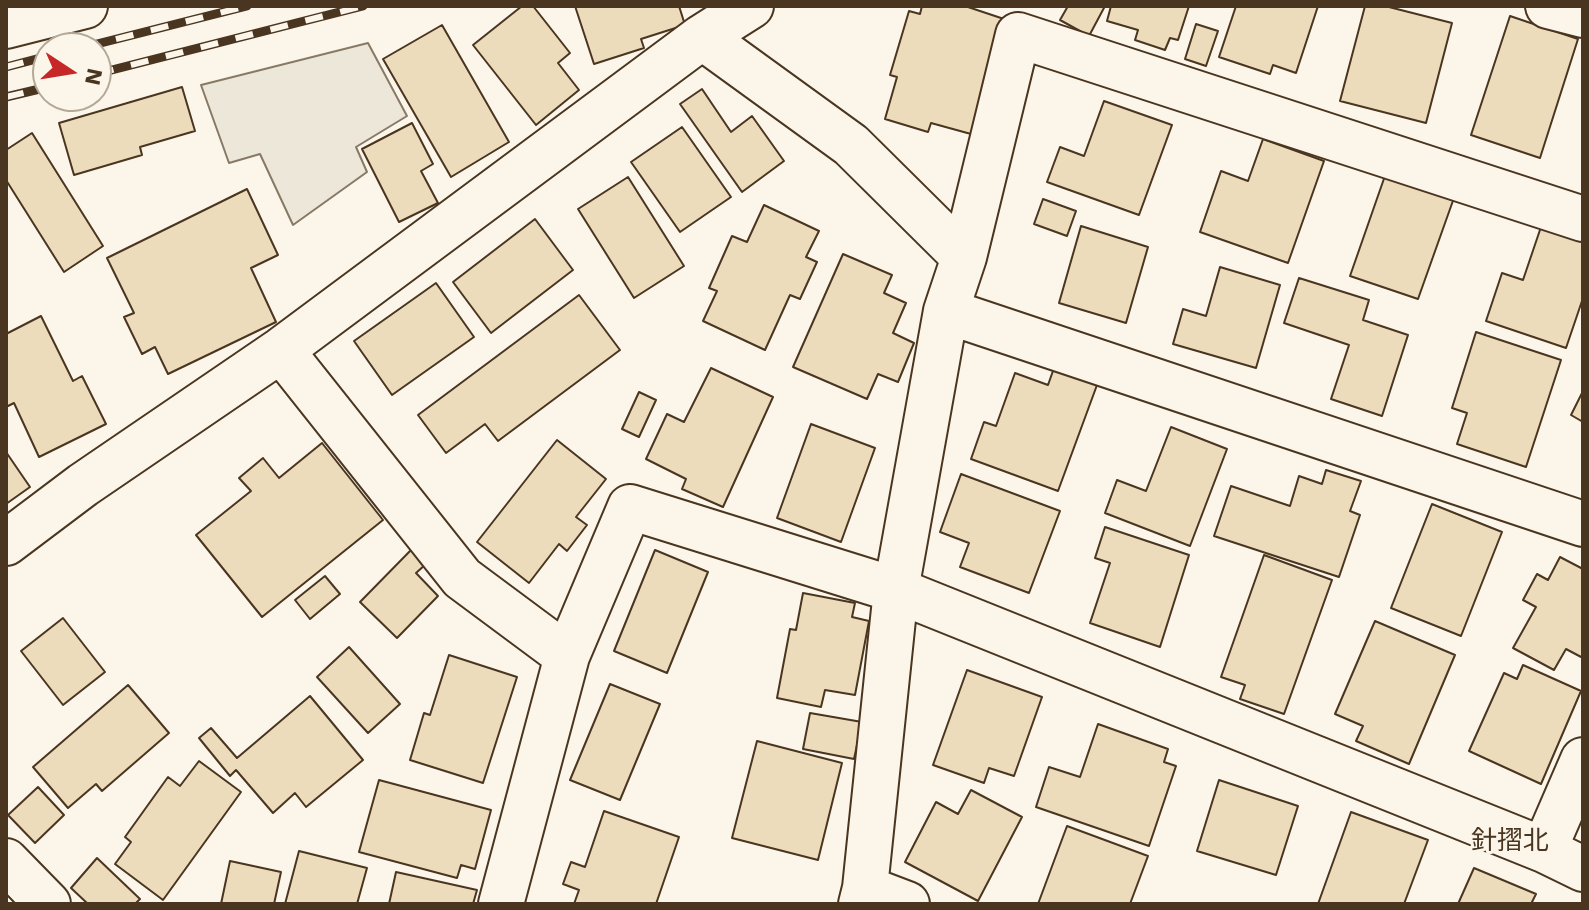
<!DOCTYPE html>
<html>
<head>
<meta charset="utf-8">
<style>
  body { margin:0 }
  #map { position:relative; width:1589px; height:910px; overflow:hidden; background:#fbf6e9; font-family:"Work Sans",sans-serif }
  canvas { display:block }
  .frame { position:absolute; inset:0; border:8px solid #4a3520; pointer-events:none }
  .north { position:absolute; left:32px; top:32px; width:80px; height:80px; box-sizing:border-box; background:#fbf6e9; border:2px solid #b4a999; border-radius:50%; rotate:102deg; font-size:22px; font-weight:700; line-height:32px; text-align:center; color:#4a3520 }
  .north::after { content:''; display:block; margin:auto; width:28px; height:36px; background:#c62828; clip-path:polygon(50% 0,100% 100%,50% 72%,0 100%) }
</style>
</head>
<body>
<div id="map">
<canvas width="1589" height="910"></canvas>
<div class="frame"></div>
<div class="north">N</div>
</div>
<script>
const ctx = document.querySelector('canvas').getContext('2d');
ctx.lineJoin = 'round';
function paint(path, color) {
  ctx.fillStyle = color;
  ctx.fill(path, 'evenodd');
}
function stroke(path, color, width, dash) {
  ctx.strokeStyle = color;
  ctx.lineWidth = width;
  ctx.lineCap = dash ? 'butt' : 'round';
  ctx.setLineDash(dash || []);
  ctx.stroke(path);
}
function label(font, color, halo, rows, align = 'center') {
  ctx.font = font + ' "Work Sans","Noto Sans JP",sans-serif';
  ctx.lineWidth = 6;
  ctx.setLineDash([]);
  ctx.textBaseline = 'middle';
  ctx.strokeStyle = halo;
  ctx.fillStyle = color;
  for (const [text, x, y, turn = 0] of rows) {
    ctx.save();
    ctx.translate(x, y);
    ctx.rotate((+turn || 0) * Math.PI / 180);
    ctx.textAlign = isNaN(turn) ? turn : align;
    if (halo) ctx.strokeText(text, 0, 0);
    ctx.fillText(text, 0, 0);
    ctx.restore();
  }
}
const parking = new Path2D(`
  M368,43L407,116L356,147L367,172L293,225L260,154L229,163L201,85Z`);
paint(parking, '#ede7d9');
stroke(parking, '#887966', 2);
const building = new Path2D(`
  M522,6H533L570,53L558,63L579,90L536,125L473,45Z
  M575,6H679L685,25L641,39L644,48L594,64Z
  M922,6H965L1004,19L971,134L931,123L928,132L885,119L897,77L890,75L909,11L920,14Z
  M1068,6H1105L1089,36L1060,20Z
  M1111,6H1189L1178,40L1170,38L1165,50L1135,40L1138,30L1107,21Z
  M1236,6H1318L1296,73L1273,65L1270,74L1219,57Z
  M1365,6H1385L1452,23L1426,123L1340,101Z
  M1510,16L1578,39L1540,158L1471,135Z
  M1196,24L1218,31L1206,66L1185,59Z
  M442,25L509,142L451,177L383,59Z
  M182,87L195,131L140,147L142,155L74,175L59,123Z
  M702,89L731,132L752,116L784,161L742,192L680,104Z
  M1104,101L1172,125L1139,215L1047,182L1060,147L1084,156Z
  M412,123L433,164L421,171L438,203L399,222L362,149Z
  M682,127L731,197L680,232L631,162Z
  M32,133L103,246L64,272L6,180V150Z
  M1263,139L1324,161L1288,263L1200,232L1221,171L1248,181Z
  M1387,170L1455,195L1418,299L1350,276Z
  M628,177L684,266L634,298L578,209Z
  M247,189L278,255L251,268L276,322L168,374L155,347L142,354L124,317L134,313L107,258Z
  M1043,199L1076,211L1067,236L1034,224Z
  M764,205L819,231L806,257L817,262L800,299L790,295L765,350L703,321L717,291L709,288L732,236L747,242Z
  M535,219L573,270L491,333L453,282Z
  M1543,221L1583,234V298L1566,348L1486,321L1502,273L1523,280Z
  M1081,226L1148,247L1126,323L1059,303Z
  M843,254L892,275L884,293L906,303L893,333L914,343L898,382L878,374L867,399L793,367Z
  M1220,267L1280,285L1256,368L1173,344L1183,309L1206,316Z
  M1299,278L1369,300L1363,320L1408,335L1382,416L1331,399L1349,345L1284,323Z
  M436,283L474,337L392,395L354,341Z
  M579,295L620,350L498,441L485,424L446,453L418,415Z
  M41,316L73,381L82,376L106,424L39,457L14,403L6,407V334Z
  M1476,332L1561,360L1526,467L1457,444L1467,413L1452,408Z
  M711,368L773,397L723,507L682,489L686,479L646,459L667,414L684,422Z
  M1054,368L1097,385L1058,491L971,459L984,422L996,426L1015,373L1048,385Z
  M1583,391V422L1571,415Z
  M639,392L656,400L639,437L622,429Z
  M811,424L875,448L841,542L777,518Z
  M1171,427L1227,449L1190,546L1105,513L1117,480L1146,491Z
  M557,440L606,479L576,517L587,525L567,551L559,544L529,583L477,542Z
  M322,443L383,520L262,617L196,535L251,491L239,478L263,458L279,478Z
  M6,452L30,487L6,504Z
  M1326,470L1361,481L1350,511L1360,515L1339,577L1214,536L1231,486L1290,506L1299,476L1322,484Z
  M961,474L1060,511L1029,593L960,567L969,543L940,532Z
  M1432,504L1502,532L1461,636L1391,608Z
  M1105,527L1189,555L1160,647L1090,623L1110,563L1095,558Z
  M411,550L426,564L416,573L438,596L397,638L360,602Z
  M655,550L708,572L667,673L614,651Z
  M1264,555L1332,580L1284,714L1240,699L1245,685L1221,677Z
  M1560,557L1583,569V658L1566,649L1554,670L1513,648L1536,607L1523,600L1537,574L1548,580Z
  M325,576L340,594L310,619L295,600Z
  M803,593L855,603L852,617L869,621L855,695L825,690L821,707L777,698L790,629L796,630Z
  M63,618L105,672L63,705L21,651Z
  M1375,621L1455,655L1409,764L1356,741L1363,726L1335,714Z
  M349,647L400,704L368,733L317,677Z
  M449,655L517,677L483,783L410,760L424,713L430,715Z
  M1523,665L1581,691L1541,784L1469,751L1504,673L1517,679Z
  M967,670L1042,697L1014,776L989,768L984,783L933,765Z
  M610,684L660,704L620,800L570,780Z
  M128,685L169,733L102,791L96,784L68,808L33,767Z
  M310,696L363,760L306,807L295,793L273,813L236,770L230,776L199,738L211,728L237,758Z
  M810,713L862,722L854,759L803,749Z
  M1098,724L1168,749L1164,762L1176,766L1149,846L1036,807L1049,767L1080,777Z
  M757,741L842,763L818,860L732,838Z
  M199,761L241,792L163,900L115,864L131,842L125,837L168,777L180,786Z
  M379,780L491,810L475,869L461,865L457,878L359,852Z
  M1219,780L1298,806L1276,875L1197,851Z
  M38,787L64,815L35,843L8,815Z
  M971,790L1022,817L978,901L905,862L936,802L958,814Z
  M604,811L679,837L656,904H574L579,890L563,884L571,862L585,867Z
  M1351,812L1428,840L1404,904H1318Z
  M1067,826L1148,856L1130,904H1038Z
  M299,851L367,868L357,904H285Z
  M97,858L140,899L135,904H88L71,888Z
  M230,861L281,872L274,904H221Z
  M1474,868L1536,894L1531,904H1458Z
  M396,872L477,890L473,904H389Z`);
paint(building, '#ecdcbc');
stroke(building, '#4a3520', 2);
const minor = new Path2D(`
  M1548,6L1583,15
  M6,26L85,6
  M702,37L851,145L964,257L946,311L896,590L865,888L861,904
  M964,257L1018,35L1583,219
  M946,311L1583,524
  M281,350L462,578L567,656
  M6,543L83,485L281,350L702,37L751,6
  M1544,850L1583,760
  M6,861L48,904
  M865,888L907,904
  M501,904L567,656L630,507L896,590L1544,850L1583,869`);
stroke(minor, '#4a3520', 48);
stroke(minor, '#fbf6e9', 44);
const rail = new Path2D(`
  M81,48L247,6
  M6,67L48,56
  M96,74L363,6
  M6,97L48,87`);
stroke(rail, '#4a3520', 9);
stroke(rail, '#fbf6e9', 6, [18]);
label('26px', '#4a3520', '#fbf6e9', [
  ["針摺北",1510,841]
]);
</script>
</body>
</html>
